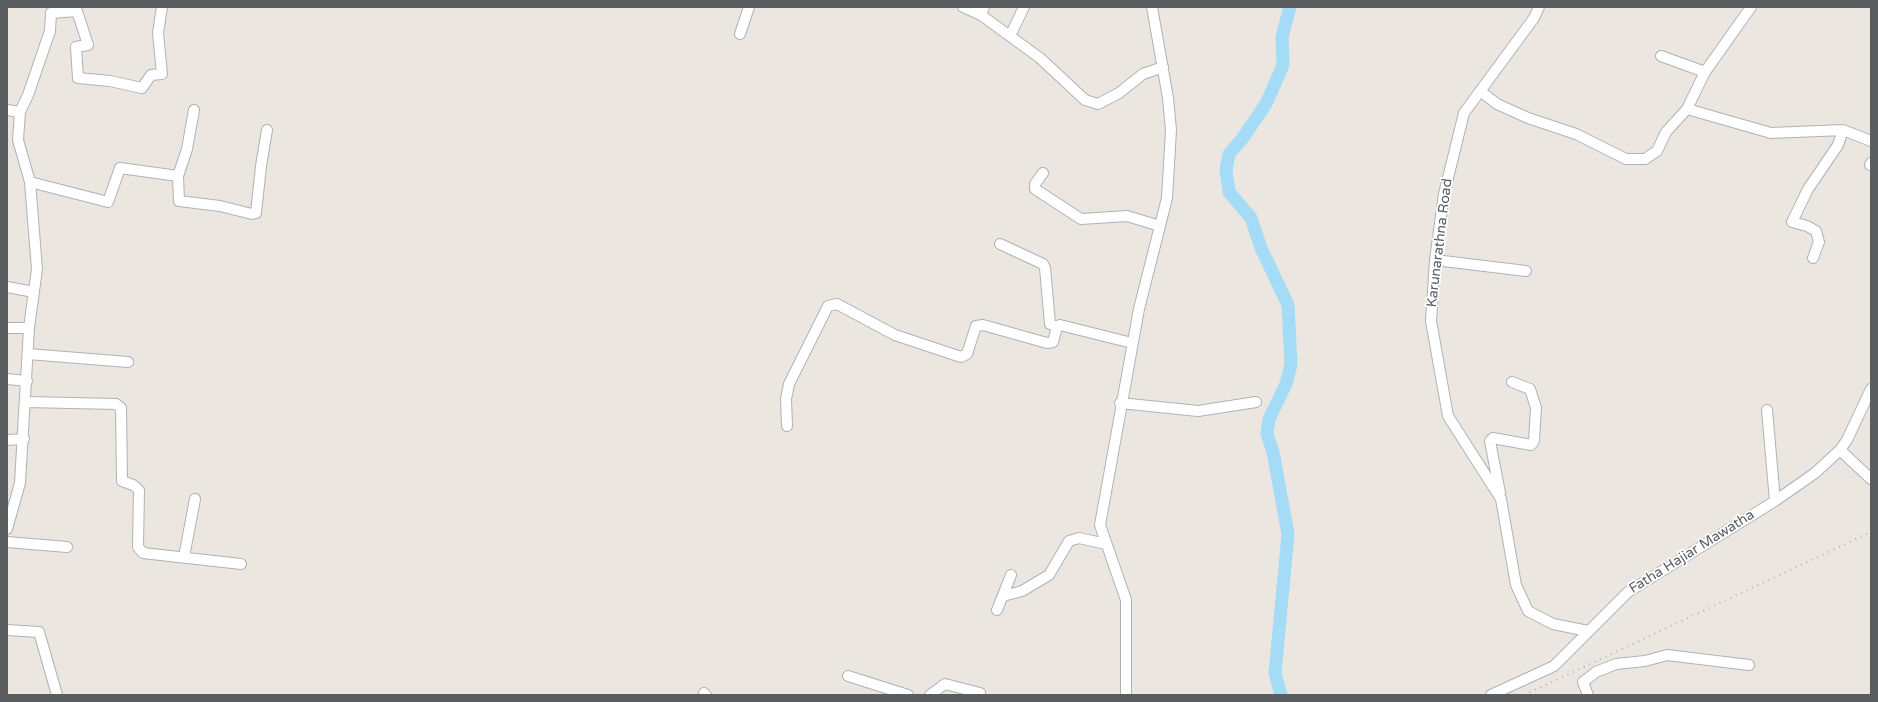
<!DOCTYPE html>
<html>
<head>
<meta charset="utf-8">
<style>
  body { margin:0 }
  #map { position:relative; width:1878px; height:702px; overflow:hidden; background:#ebe7e0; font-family:"Varela Round",sans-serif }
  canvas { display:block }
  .frame { position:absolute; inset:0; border:8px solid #595d60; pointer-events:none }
</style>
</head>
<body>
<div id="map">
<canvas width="1878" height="702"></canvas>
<div class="frame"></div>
</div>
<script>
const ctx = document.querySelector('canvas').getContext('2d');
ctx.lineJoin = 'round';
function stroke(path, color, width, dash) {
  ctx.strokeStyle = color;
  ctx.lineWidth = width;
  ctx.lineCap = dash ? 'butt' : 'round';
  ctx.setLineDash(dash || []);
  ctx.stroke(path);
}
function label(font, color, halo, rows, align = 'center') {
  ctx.font = font + ' "Varela Round",sans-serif';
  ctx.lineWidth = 3.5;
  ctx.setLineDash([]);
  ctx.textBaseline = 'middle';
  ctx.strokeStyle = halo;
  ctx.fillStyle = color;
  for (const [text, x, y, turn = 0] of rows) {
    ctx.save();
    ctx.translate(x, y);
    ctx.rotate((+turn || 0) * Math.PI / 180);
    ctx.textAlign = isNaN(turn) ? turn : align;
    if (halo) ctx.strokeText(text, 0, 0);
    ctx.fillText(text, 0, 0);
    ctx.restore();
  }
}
stroke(new Path2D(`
  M1281,695L1275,673L1288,534L1273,452L1267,434L1269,419L1286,384L1291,365L1288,305L1261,248L1251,218L1229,192L1226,170L1229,154L1242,139L1266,104L1283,65L1282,37L1290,7`), '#a4dbf7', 13);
const minor = new Path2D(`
  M963,7L981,15L984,7
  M1539,7L1534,18L1464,113L1444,194L1435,260L1431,321L1448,416L1501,499L1516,585L1528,611L1553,624L1588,631
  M981,15L1040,58L1085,100L1098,104L1119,93L1143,74L1163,67
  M740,34L749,7
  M1010,36L1024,7
  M1661,56L1705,72
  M1480,91L1497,104L1528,118L1576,134L1626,159H1645L1657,151L1666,132L1687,109L1771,133L1843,130L1871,141
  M1687,109L1705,72L1751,7
  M7,110L20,112
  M1870,165L1871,163
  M1043,173L1035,184V189L1081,219L1127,216L1160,226
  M178,176L187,149L194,110
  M30,182L108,202L120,168L178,176L179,201L220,206L252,214L256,213L261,166L267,130
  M1000,244L1043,264L1045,268L1050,324L1057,327
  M1813,258L1819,242L1816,231L1807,226L1792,222L1808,189L1838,145L1843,130
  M1435,260L1526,271
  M7,287L34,292
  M7,328H29
  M28,354L128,362
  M7,379L27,381
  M26,402L116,404L121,408L122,481L133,485L139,490L138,547L143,553L241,564
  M1120,403L1198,411L1256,402
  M1767,410L1775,501
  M787,426L786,399L789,384L828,306L837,304L895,335L961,357L967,354L976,326L983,325L1047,343L1053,342L1057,327L1060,325L1132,343
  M7,440L24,439
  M1840,450L1871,479
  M1500,493L1490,441L1493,438L1531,445L1534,441L1536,408L1530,389L1512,382
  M7,529L20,483L29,328L37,269L30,182L18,140L20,112L28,95L50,31L51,13L77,11L88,45L76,47L78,78L110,81L142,88L151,75L162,74L158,33L162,7
  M7,542L67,547
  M184,557L195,499
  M1003,596L1022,591L1049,575L1069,541L1079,538L1106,544
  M997,610L1011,575
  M7,630L39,632L57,695
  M848,676L908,695
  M704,693L706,695
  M930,695L945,684L980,693V695
  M1126,695V600L1100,525L1139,309L1167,198L1171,130L1168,98L1152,7
  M1491,695L1554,666L1628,592L1775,501L1815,473L1840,450L1847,440L1871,389
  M1588,695L1583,682L1596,672L1616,664L1645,661L1667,655L1749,665`);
stroke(minor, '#aeb2b5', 12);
stroke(minor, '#fff', 10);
stroke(new Path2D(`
  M1524,695L1871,532`), '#afb0b0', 2, [1, 5]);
label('14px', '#595d60', '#fff', [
  ["Karunarathna Road",1440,243,-83],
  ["Fatha Hajiar Mawatha",1692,552,-32]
]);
</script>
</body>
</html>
